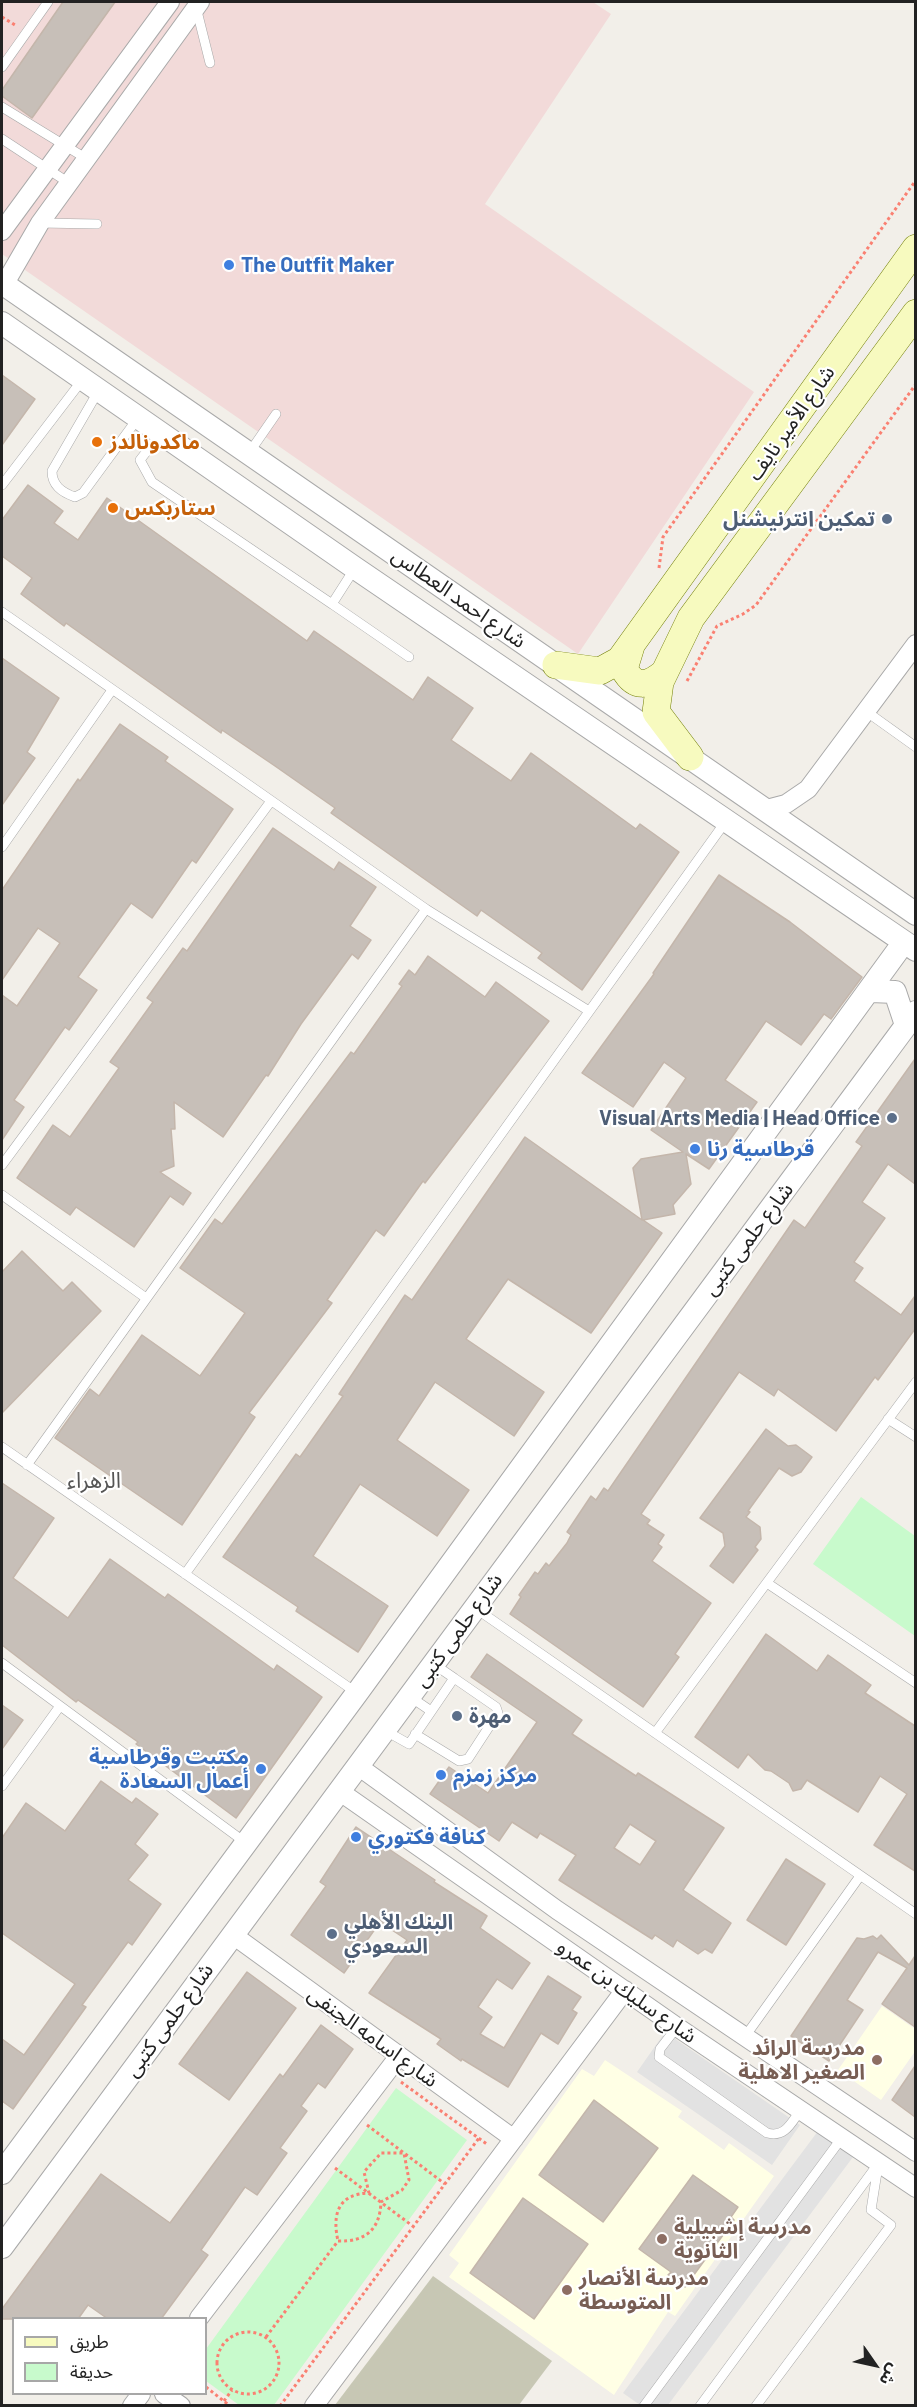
<!DOCTYPE html>
<html>
<head>
<meta charset="utf-8">
<style>
  body { margin:0 }
  #map { position:relative; width:917px; height:2407px; overflow:hidden; background:#f2efe9; font-family:Barlow,"Noto Sans Arabic",sans-serif }
  canvas { display:block }
  .frame { position:absolute; inset:0; border:3px solid #222; pointer-events:none }
  .legend { position:absolute; left:12px; top:2317px; width:195px; height:78px; box-sizing:border-box; background:#fff; border:2px solid #a7a7a7; margin:0; padding:8px 10px; list-style:none; font-size:18px; color:#222 }
  .legend li { display:flex; align-items:center; gap:12px; height:30px }
  .legend b { width:30px; border:2px solid #a7a7a7 }
  .north { position:absolute; left:845px; top:2335px; width:60px; height:60px; -webkit-text-stroke:4px #fff; paint-order:stroke; rotate:124deg; font-size:16px; font-weight:700; line-height:24px; text-align:center; color:#222 }
  .north::after { content:''; display:block; margin:auto; width:21px; height:27px; background:#222; clip-path:polygon(50% 0,100% 100%,50% 72%,0 100%) }
</style>
</head>
<body>
<div id="map">
<canvas width="917" height="2407"></canvas>
<div class="frame"></div>
<ul class="legend">
<li><b style="height:8px;background:#f7fabf"></b>طريق</li>
<li><b style="height:16px;background:#c8facc"></b>حديقة</li>
</ul>
<div class="north">ش</div>
</div>
<script>
const ctx = document.querySelector('canvas').getContext('2d');
ctx.lineJoin = 'round';
function paint(path, color) {
  ctx.fillStyle = color;
  ctx.fill(path, 'evenodd');
}
function stroke(path, color, width, dash) {
  ctx.strokeStyle = color;
  ctx.lineWidth = width;
  ctx.lineCap = dash ? 'butt' : 'round';
  ctx.setLineDash(dash || []);
  ctx.stroke(path);
}
function label(font, color, halo, rows, align = 'center') {
  ctx.font = font + ' Barlow,"Noto Sans Arabic",sans-serif';
  ctx.lineWidth = 4.5;
  ctx.setLineDash([]);
  ctx.textBaseline = 'middle';
  ctx.strokeStyle = halo;
  ctx.fillStyle = color;
  for (const [text, x, y, turn = 0] of rows) {
    ctx.save();
    ctx.translate(x, y);
    ctx.rotate((+turn || 0) * Math.PI / 180);
    ctx.textAlign = isNaN(turn) ? turn : align;
    if (halo) ctx.strokeText(text, 0, 0);
    ctx.fillText(text, 0, 0);
    ctx.restore();
  }
}
paint(new Path2D(`
  M2,2H593L611,14L485,204L754,392L578,654L2,254Z`), '#f2dad9');
paint(new Path2D(`
  M882,2006L915,2029L916,2050L881,2100L838,2070Z
  M605,2060L682,2111L678,2117L724,2150L729,2143L774,2176L675,2316L668,2312L614,2395L449,2277L459,2263L449,2255L582,2069L594,2076Z`), '#ffffe5');
paint(new Path2D(`
  M433,2276L552,2361L519,2405H335Z`), '#c7c7b4');
paint(new Path2D(`
  M861,1497L915,1536V1636L813,1564Z
  M396,2088L467,2140L274,2405H239L206,2381V2349Z`), '#c8facc');
paint(new Path2D(`
  M665,2032L800,2125L772,2165L637,2072Z
  M818,2131L853,2157L668,2405H640L623,2393Z`), '#e2e2e2');
const building = new Path2D(`
  M63,2H115L32,118L2,96V90Z
  M2,375L35,399L2,445Z
  M28,485L63,511L54,523L78,540L107,498L307,641L314,631L413,700L428,677L473,708L451,740L511,781L531,753L636,829L640,824L679,852L582,990L538,958L542,953L481,910L477,916L331,813L335,808L275,766L222,730L221,733L66,623L64,626L21,594L32,578L2,556V520Z
  M2,658L59,698L27,752L35,758L2,805Z
  M120,724L168,757L165,761L233,809L196,863L192,860L152,918L131,903L78,977L97,990L69,1030L65,1027L14,1100L24,1107L2,1140V995L17,1006L60,943L38,928L2,980V890L78,779L80,781Z
  M273,828L334,870L339,862L376,887L350,926L371,940L358,959L352,954L301,1024L268,1076L266,1075L223,1137L174,1102L175,1129H171L174,1166L160,1172L191,1193L183,1205L170,1196L134,1247L76,1207L70,1215L17,1178L53,1125L70,1137L119,1068L110,1062L153,1002L147,998L183,948L187,951Z
  M719,875L790,922L862,977L831,1019L824,1014L801,1045L766,1021L725,1080L757,1102L709,1169L686,1154L691,1184L673,1205L675,1214L643,1220L662,1233L591,1333L508,1279L466,1339L544,1392L514,1436L435,1382L397,1440L469,1490L437,1536L360,1484L313,1556L388,1606L358,1652L296,1611L298,1607L223,1557L296,1454L300,1457L343,1396L339,1394L405,1295L412,1300L525,1137L642,1220L633,1168L641,1159L683,1152L651,1130L686,1078L664,1062L633,1107L582,1073L654,974L653,973Z
  M428,956L485,997L496,982L549,1021L425,1183L423,1181L384,1236L376,1230L327,1300L332,1303L249,1413L255,1417L182,1525L55,1438L90,1389L99,1396L142,1335L200,1376L245,1313L180,1268L215,1219L222,1224L351,1052L354,1054L402,986L399,984L409,970L415,975Z
  M915,1059V1184L888,1164L862,1202L885,1218L854,1262L863,1268L854,1281L901,1315L915,1296V1329L878,1380L875,1377L836,1431L778,1389L774,1396L739,1372L641,1514L650,1520L647,1524L664,1535L658,1544L662,1547L652,1561L711,1603L675,1654L679,1657L643,1707L510,1614L521,1597L519,1595L535,1572L538,1574L546,1563L549,1566L567,1543L571,1535L567,1532L591,1496L596,1500L604,1488L608,1491L794,1220L805,1228L862,1146L856,1142Z
  M22,1251L63,1291L72,1282L101,1311L2,1413V1272Z
  M766,1429L788,1446L796,1445L812,1457L801,1472L792,1476L779,1468L748,1511L750,1512L746,1517L760,1527L761,1539L755,1547L758,1550L733,1583L710,1566L725,1546L723,1533L700,1518Z
  M2,1483L54,1518L13,1578L68,1618L110,1559L165,1598L168,1594L274,1670L277,1665L322,1697L236,1818L136,1744L138,1742L78,1700L76,1702L2,1645Z
  M766,1634L817,1671L828,1655L871,1685L865,1693L915,1726V1871L874,1845L907,1794L880,1776L858,1812L807,1780L801,1789L793,1791L789,1783L771,1771L765,1770L748,1754L738,1768L695,1737Z
  M487,1654L582,1720L572,1734L636,1776L638,1773L724,1828L683,1890L731,1923L712,1953L705,1949L698,1954L677,1940L673,1947L655,1935L652,1939L559,1880L576,1855L540,1833L537,1838L512,1822L499,1841L430,1794L449,1767L488,1793L537,1722L471,1677ZM630,1824L656,1841L640,1865L614,1848Z
  M2,1705L23,1720L2,1749Z
  M101,1781L132,1803L136,1798L158,1814L135,1844L148,1855L128,1880L161,1904L132,1945L128,1942L82,2005L86,2007L13,2109L2,2101V2039L24,2055L75,1984L2,1933V1838L26,1803L65,1831Z
  M356,1827L435,1880L434,1882L487,1916L480,1928L530,1963L512,1989L497,1979L478,2007L492,2017L480,2034L504,2048L548,1976L581,1997L572,2010L577,2013L558,2044L541,2033L508,2087L462,2059L461,2061L437,2044L441,2039L369,1993L407,1940L380,1922L344,1973L291,1935L326,1886L320,1882Z
  M786,1859L825,1884L786,1945L747,1920Z
  M881,1935L909,1965L915,1956V2027L882,2004L907,1968L878,1952L847,2000L863,2010L829,2061L791,2036L857,1938L864,1939L873,1936L877,1939Z
  M247,1972L296,2008L229,2100L179,2064Z
  M321,2025L353,2049L325,2088L318,2083L301,2106L307,2111L280,2148L287,2153L257,2195L245,2187L201,2250L208,2255L161,2319H108L88,2305L78,2319H2V2309L101,2174L170,2223L280,2074L283,2077Z
  M915,2066V2117L892,2100Z
  M594,2100L658,2148L603,2222L539,2175Z
  M693,2175L738,2207L731,2217L734,2220L685,2287L668,2275L671,2272L639,2249Z
  M523,2198L588,2244L534,2319L470,2273Z`);
paint(building, '#c7bfb8');
stroke(building, '#c4b6ab', 1.5);
const service = new Path2D(`
  M196,7L210,63
  M2,67L48,2
  M2,107L87,159
  M2,139L69,183
  M40,223L97,224
  M99,390L52,471C52,485 61,492 75,497L83,493L138,418
  M161,433L140,460L152,482L332,604
  M249,453L276,414
  M2,485L83,379
  M355,568L332,604L409,657
  M2,612L426,909L589,1011
  M867,712L916,747
  M2,847L112,690
  M2,1165L271,801
  M2,1195L146,1298
  M888,1419L916,1437
  M2,1447L357,1693
  M27,1465L426,909
  M185,1574L726,821
  M767,1583L916,1683
  M475,1608L916,1914
  M2,1663L246,1843
  M409,1696L431,1711
  M384,1730L409,1744L454,1678L435,1665
  M655,1733L916,1382
  M415,1734L459,1761L468,1759L498,1713L496,1707L454,1678
  M2,1786L60,1706
  M677,2027L660,2049L659,2057L767,2133C785,2138 791,2123 800,2111
  M744,2038L860,1876
  M644,2406L841,2139
  M700,2406L878,2164
  M756,2406L891,2225L871,2210L878,2166`);
const minor = new Path2D(`
  M2,231L170,2
  M4,285L40,223L200,2
  M763,810L786,804L808,789L916,644
  M358,1766L557,1910L916,2152
  M339,1791L677,2027L916,2188
  M233,1935L514,2139
  M199,2318L399,2056
  M164,2394L181,2406
  M132,2406L141,2394
  M314,2406L625,1990`);
const tertiary = new Path2D(`
  M2,283L916,914
  M2,323L355,568L916,950
  M871,991L895,992L906,1025
  M2,2173L357,1693L904,942
  M2,2247L916,1012`);
const secondary = new Path2D(`
  M631,646L624,669C635,689 648,686 664,673
  M556,665L600,671L620,660L916,248
  M690,757L656,712L660,682L691,618L916,313`);
stroke(service, '#a9a9a9', 10);
stroke(minor, '#a9a9a9', 20);
stroke(tertiary, '#a9a9a9', 24);
stroke(secondary, '#707d05', 28);
stroke(new Path2D(`
  M2,17L15,25
  M659,568L663,537L916,180
  M687,681L717,626L743,614L756,605L916,384
  M401,2082L488,2145
  M367,2125L445,2184
  M335,2168L414,2227
  M217 2363a31 31 0 1 1 62 0a31 31 0 1 1-62 0Z
  M266,2337L338,2241C366,2242 380,2229 381,2202L402,2190L409,2180L404,2153H381L364,2172L369,2193C338,2194 332,2214 338,2241
  M206,2387L230,2406
  M224,2401L232,2390
  M280,2406L479,2138`), '#fa8072', 3, [3, 3]);
stroke(service, '#fff', 9);
stroke(minor, '#fff', 18);
stroke(tertiary, '#fff', 22);
stroke(secondary, '#f7fabf', 27);
for (const [x, y, r, color] of [
  [229,265,6,"#3f7fe0"],
  [97,442,6,"#e8710a"],
  [113,508,6,"#e8710a"],
  [887,519,6,"#5c6f8a"],
  [892,1118,6,"#5c6f8a"],
  [695,1149,6,"#3f7fe0"],
  [457,1716,6,"#5c6f8a"],
  [261,1769,6,"#3f7fe0"],
  [441,1775,6,"#3f7fe0"],
  [356,1837,6,"#3f7fe0"],
  [332,1934,6,"#5c6f8a"],
  [877,2060,6,"#8d6e63"],
  [662,2239,6,"#8d6e63"],
  [567,2290,6,"#8d6e63"]
]) {
  const dot = new Path2D();
  dot.arc(x, y, r, 0, 2 * Math.PI);
  ctx.fillStyle = color;
  ctx.fill(dot);
  stroke(dot, '#fff', 2);
}
label('bold 21px', '#366cbe', '#fff', [
  ["The Outfit Maker",241,265],
  ["قرطاسية رنا",707,1149],
  ["مكتبت وقرطاسية",249,1757,"right"],
  ["أعمال السعادة",249,1781,"right"],
  ["مركز زمزم",453,1775],
  ["كنافة فكتوري",368,1837]
], 'left');
label('21px', '#222', '#fff', [
  ["شارع الأمير نايف",791,423,-55],
  ["شارع احمد العطاس",459,598,35],
  ["شارع حلمى كتبى",748,1239,-53],
  ["شارع حلمى كتبى",458,1630,-54],
  ["شارع سليك بن عمرو",627,1991,35],
  ["شارع حلمى كتبى",169,2020,-54],
  ["شارع اسامه الجنفى",373,2037,36]
]);
label('bold 21px', '#c56008', '#fff', [
  ["ماكدونالدز",109,442],
  ["ستاربكس",125,508]
], 'left');
label('bold 21px', '#4e5e75', '#fff', [
  ["تمكين انترنیشنل",875,519],
  ["Visual Arts Media | Head Office",880,1118],
  ["مهرة",469,1716,"left"],
  ["البنك الأهلي",344,1922,"left"],
  ["السعودي",344,1946,"left"]
], 'right');
label('bold 21px', '#785e54', '#fff', [
  ["مدرسة الرائد",865,2048,"right"],
  ["الصغير الاهلية",865,2072,"right"],
  ["مدرسة إشبيلية",674,2227],
  ["الثانوية",674,2251],
  ["مدرسة الأنصار",579,2278],
  ["المتوسطة",579,2302]
], 'left');
label('22px', '#555', '#fff', [
  ["الزهراء",94,1481]
]);
</script>
</body>
</html>
